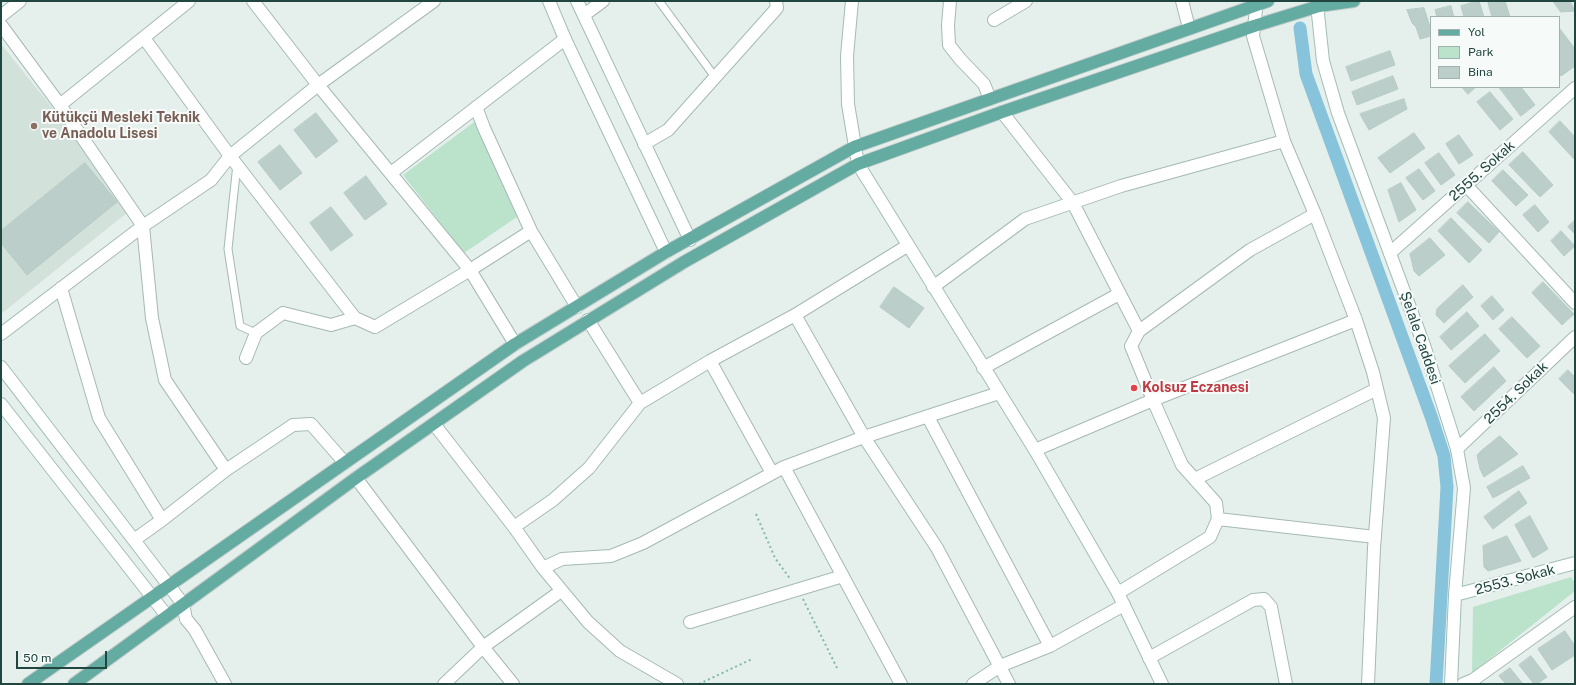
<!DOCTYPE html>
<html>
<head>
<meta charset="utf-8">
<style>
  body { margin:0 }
  #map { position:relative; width:1576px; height:685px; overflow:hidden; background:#e5f0ec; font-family:"Public Sans",sans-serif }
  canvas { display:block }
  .frame { position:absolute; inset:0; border:2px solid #21453f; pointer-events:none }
  .legend { position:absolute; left:1430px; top:16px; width:130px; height:72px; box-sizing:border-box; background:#f6fbf9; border:1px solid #a1b2af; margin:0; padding:5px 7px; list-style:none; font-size:12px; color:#21453f }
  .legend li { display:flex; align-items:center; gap:8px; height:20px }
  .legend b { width:20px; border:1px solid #a1b2af }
  .scale { position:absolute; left:16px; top:651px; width:91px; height:18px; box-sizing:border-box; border:2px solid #21453f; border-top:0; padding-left:5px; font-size:12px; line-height:14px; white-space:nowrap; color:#21453f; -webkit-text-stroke:3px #f6fbf9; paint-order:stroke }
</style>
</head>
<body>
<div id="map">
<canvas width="1576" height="685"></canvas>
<div class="frame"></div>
<ul class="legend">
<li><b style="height:5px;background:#64aba1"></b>Yol</li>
<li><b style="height:11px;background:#bbe3cb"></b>Park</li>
<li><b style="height:11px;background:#bccec9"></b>Bina</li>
</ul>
<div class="scale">50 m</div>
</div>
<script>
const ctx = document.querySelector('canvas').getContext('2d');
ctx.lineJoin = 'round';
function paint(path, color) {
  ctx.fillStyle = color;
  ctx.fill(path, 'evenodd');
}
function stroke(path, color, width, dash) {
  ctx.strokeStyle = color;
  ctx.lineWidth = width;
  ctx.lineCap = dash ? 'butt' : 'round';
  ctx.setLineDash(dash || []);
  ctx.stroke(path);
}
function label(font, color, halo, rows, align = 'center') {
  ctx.font = font + ' "Public Sans",sans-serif';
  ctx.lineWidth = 4;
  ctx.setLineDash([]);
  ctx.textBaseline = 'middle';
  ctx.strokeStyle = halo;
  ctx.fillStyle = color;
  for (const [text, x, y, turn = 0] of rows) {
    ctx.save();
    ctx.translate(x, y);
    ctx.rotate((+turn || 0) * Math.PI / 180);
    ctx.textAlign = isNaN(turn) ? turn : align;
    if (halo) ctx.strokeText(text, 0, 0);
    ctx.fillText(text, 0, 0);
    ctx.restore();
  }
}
paint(new Path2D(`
  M1,44L133,208L1,314Z`), '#d3e1db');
paint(new Path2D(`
  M477,120L517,217L464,253L403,175Z
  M1571,577L1575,583V591L1472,673L1473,607Z`), '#bbe3cb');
stroke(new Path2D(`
  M1300,28L1306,74L1432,419L1444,456L1447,487L1436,684`), '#87c4db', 13);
const building = new Path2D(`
  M1479,1L1484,17H1464L1461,6Z
  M1495,1H1505L1510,17H1492L1488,3Z
  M1553,1H1570L1575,11L1561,12Z
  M1451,6L1454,17H1437L1435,10Z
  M1424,8L1431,30V36L1420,39L1416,27L1412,23L1407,10Z
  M1560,29L1575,49V66L1561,76L1559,74Z
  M1390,51L1395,65L1351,81L1346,67Z
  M1393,76L1398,89L1357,105L1352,92Z
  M1462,87H1476L1468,94Z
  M1499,87H1521L1535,105L1521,116Z
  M1490,92L1513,119L1500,130L1477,102Z
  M1404,99L1407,109L1369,130L1360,114Z
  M316,113L338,141L316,158L294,130Z
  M1560,121L1575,137V160L1549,132Z
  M1414,133L1425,148L1390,173L1378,158Z
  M1459,135L1473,155L1459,164L1446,144Z
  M280,145L302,173L280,190L258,162Z
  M1523,152L1553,185L1540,197L1509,165Z
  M1439,153L1455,175L1441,185L1425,163Z
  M85,163L117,202L27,275L1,243V231Z
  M1419,169L1435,191L1423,200L1406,178Z
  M1503,170L1528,195L1516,206L1492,181Z
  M366,176L387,204L365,220L344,193Z
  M1401,183L1416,210L1399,222L1388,190Z
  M1468,202L1499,232L1489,243L1457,213Z
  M1535,205L1549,222L1538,232L1523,215Z
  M331,207L353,235L331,251L310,223Z
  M1451,218L1482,250L1469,263L1438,231Z
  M1575,220V234L1568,227Z
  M1561,231L1575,246L1564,256L1551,241Z
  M1430,238L1445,255L1419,276L1414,271L1410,254Z
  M1543,282L1574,314L1562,325L1532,293Z
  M1463,285L1473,297L1444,323L1436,315L1437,309Z
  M894,287L924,308L909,328L880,307Z
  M1492,296L1504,310L1493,320L1481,306Z
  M1467,312L1479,326L1451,350L1440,337Z
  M1512,317L1540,346L1527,358L1499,329Z
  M1485,334L1500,351L1465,383L1449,366Z
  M1494,367L1506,381L1474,411L1461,397Z
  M1568,370L1575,377V395L1559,379Z
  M1500,436L1518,454L1484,477L1480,469L1477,455L1482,450Z
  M1523,466L1530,478L1493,498L1487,487Z
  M1519,491L1527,503L1493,529L1484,517Z
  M1530,516L1548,549L1533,558L1515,525Z
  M1507,536L1521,561L1488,571L1484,567L1483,546Z
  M1565,631L1575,646V655L1552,670L1538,649Z
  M1531,656L1547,677L1537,684H1534L1519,665Z
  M1510,668L1523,684H1506L1499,676Z`);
paint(building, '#bccec9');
stroke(building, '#b6cbc4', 1);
const lane = new Path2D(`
  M659,1L715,77
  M237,164L228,249L240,326L256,333`);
const street = new Path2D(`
  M253,1L318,85L470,270L531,231
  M950,1L948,25L949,45L960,59L984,84L990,99
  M1182,1L1189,28
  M1257,1L1253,36L1284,141L1315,214L1356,320L1373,372L1384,418L1374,548L1368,684
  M584,15L603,1
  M1,16L20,1
  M994,20L1026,1
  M1,25L60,105L143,226L152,318L165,380L226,470
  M144,38L230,156L355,318L375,327L470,270L515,344
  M60,105L189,1
  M476,107L484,128L531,231L577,307
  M1002,112L1073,203L1139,331L1131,346L1153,400L1182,465L1216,503L1218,519L1210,537L1118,593
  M644,144L668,130L777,8L776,1
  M391,173L565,39
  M1466,185L1575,303
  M1390,253L1575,88
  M933,287L1025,219L1121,186L1284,141
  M61,288L99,418L162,520
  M795,315L864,437L937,548L1009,684
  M588,320L640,403
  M1139,331L1250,250L1315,214
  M1,334L143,226L211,180L230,156L318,85L434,1
  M246,358L256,333L283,313L331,325L355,318
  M710,361L772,473
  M983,368L1119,294
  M928,417L1050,646
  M434,424L514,527L543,568L562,559L611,556L643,543L784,467L864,437L999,393
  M1457,449L1575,337
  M1035,450L1153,400L1356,320
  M784,467L901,684
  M356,478L483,647L513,684
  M1195,479L1377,389
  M1218,519L1375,537
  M514,527L553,500L589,468L640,403L710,361L795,315L907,246
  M134,540L162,520L226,470L293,425L311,424L345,463
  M543,568L588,622L620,651L677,684
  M183,604L186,619L195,630L225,684
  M690,622L843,576
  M1149,658L1253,600L1264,599L1271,607L1286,684
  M444,684L483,647L561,591
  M973,684L1000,666L1050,646L1124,605
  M1463,684L1473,680L1575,607`);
const secondary = new Path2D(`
  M549,1L565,39L666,252
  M577,1L690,240
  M852,1L847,56L848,104L858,164L1035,450L1118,593L1162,684
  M1319,1L1318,14L1323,61L1338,113L1425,348L1457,449L1464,488L1455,595L1451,684
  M1,367L183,604
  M1,404L167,616
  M1455,595L1575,563`);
const primary = new Path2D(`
  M28,684L515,344L666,252L854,147L1268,1
  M74,684L356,478L523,361L684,262L858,164L1002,112L1254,26L1319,6L1354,1`);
stroke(lane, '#a6b9b5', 9);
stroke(street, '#a6b9b5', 14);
stroke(secondary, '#a2bdb7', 14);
stroke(primary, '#c1cbc9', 14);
stroke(new Path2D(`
  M756,514L775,558L791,580
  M803,599L837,668
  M699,684L752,659`), '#81b7ad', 2, [2, 3]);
stroke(lane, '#fff', 7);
stroke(street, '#fff', 12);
stroke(secondary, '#fff', 12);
stroke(primary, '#64aba1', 12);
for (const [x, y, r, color] of [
  [34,126,4,"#8d6e63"],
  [1134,388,4,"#e0444e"]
]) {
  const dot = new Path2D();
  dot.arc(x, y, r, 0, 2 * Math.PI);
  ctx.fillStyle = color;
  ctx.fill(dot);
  stroke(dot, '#f6fbf9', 1.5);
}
label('bold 14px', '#785e54', '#f6fbf9', [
  ["Kütükçü Mesleki Teknik",42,118],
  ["ve Anadolu Lisesi",42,134]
], 'left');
label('14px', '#21453f', '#f6fbf9', [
  ["2555. Sokak",1482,171,-42],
  ["Şelale Caddesi",1420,338,71],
  ["2554. Sokak",1516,393,-44],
  ["2553. Sokak",1515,580,-15]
]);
label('bold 14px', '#be3a42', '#f6fbf9', [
  ["Kolsuz Eczanesi",1142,388]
], 'left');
</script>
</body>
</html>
